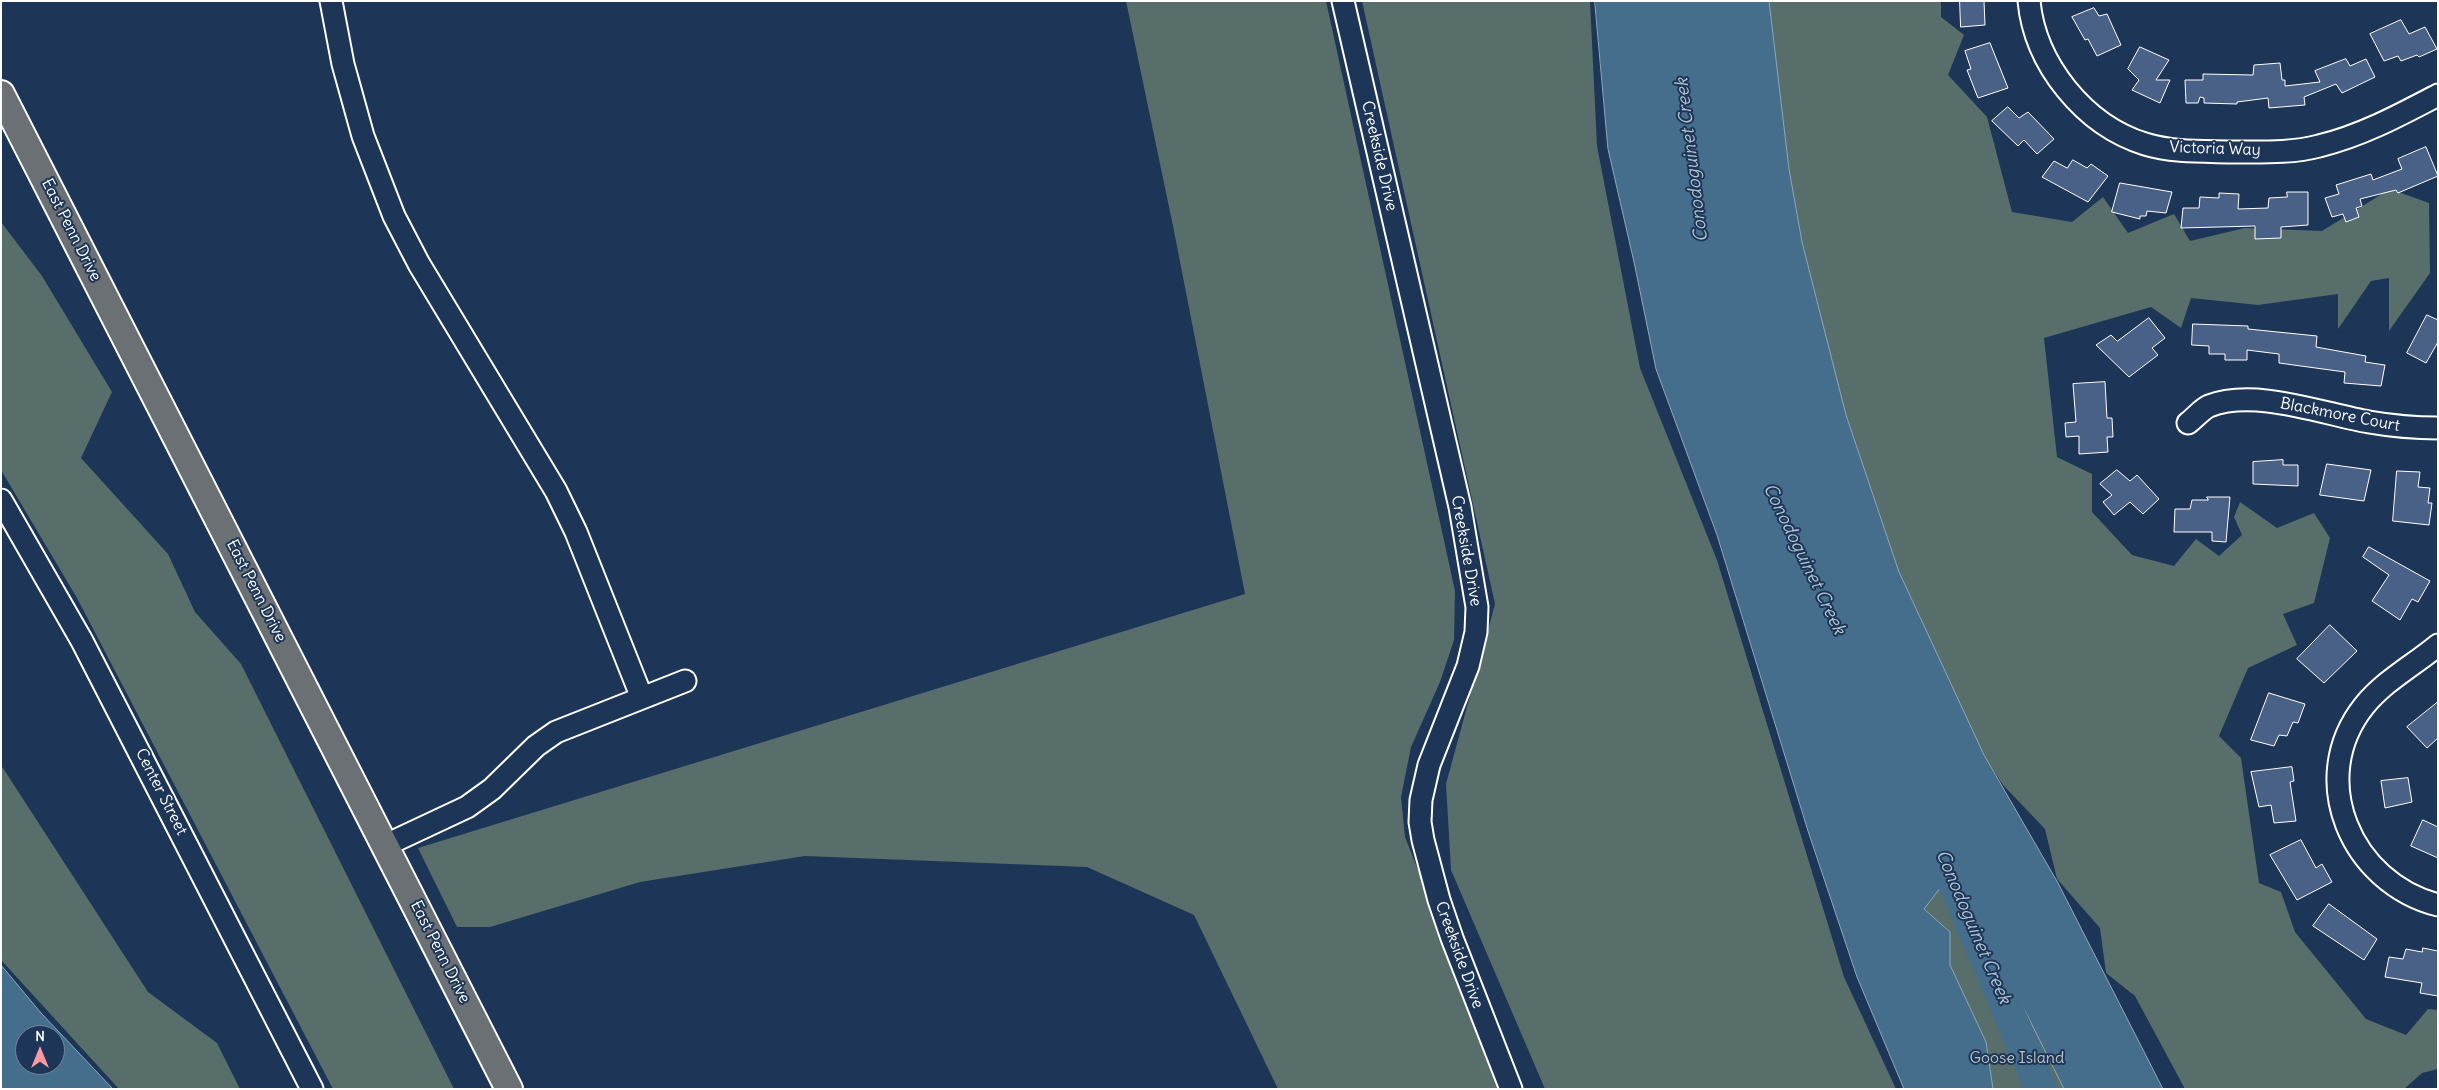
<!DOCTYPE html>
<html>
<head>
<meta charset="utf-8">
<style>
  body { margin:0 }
  #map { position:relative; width:2439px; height:1090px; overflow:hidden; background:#1d3557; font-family:Delius,sans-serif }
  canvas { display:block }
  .frame { position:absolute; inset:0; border:2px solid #fff; pointer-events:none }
  .north { position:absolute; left:15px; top:1025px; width:50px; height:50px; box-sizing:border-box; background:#1d3557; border:1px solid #77869a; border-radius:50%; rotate:0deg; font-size:14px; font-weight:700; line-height:20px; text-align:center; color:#fff }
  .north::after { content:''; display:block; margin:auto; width:18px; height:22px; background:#ff9aa2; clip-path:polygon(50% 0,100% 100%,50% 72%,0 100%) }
</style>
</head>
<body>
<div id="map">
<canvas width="2439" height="1090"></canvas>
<div class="frame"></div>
<div class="north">N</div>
</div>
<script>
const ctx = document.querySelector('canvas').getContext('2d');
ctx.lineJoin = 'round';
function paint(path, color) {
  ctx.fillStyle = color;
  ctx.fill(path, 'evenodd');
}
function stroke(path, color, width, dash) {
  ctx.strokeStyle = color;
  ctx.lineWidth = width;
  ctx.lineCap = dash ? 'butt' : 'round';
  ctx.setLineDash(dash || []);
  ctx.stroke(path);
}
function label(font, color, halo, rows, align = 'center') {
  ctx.font = font + ' Delius,sans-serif';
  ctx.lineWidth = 4;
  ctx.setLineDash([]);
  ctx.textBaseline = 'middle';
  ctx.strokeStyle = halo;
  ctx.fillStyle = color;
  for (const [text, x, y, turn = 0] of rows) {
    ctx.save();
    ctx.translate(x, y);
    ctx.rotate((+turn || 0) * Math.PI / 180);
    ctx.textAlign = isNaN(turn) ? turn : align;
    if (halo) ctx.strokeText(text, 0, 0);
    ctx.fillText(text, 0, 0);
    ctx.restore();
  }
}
paint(new Path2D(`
  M1126,1H1326L1455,591L1454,640L1440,682L1411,747L1401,797L1405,837L1505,1089H1278L1194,915L1087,867L805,856L640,882L490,927H457L418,848L1245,594L1173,226Z
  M1362,1H1590L1597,146L1640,368L1717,560L1844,977L1896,1089H1545L1451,870L1446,784L1495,604Z
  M1769,1H1941V17L1964,35L1948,75L1987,117L2012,212L2072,222L2103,197L2128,233L2174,214L2190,241L2245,228L2322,231L2390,189L2429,203L2430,273L2389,331V278L2371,281L2338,329V294L2258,305L2191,298L2181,328L2151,307L2044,338L2057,457L2092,474V512L2132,555L2174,566L2196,539L2219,556L2242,535L2234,517L2240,502L2277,528L2314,513L2330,538L2314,603L2283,614L2297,645L2248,668L2219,736L2241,758L2259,883L2281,892L2295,932L2366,1019L2406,1035L2428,1009L2438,1010V1069L2422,1073L2404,1089H2185L2135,996L2106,973L2100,928L2057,879L2045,829L2003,785L1984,756L1899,572L1846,415L1802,242L1789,169Z
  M1,222L42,276L112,392L81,458L168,554L195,612L241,664L454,1089H333L77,598L1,470Z
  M1,765L148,992L217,1043L240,1089H119L1,960Z
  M1963,886L2064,1089H1993L1986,1042L1950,965V932L1924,909L1941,887Z`), '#576e6a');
const water = new Path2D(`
  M1595,1H1769L1789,169L1802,242L1846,415L1899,572L1984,755L2058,883L2163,1089H2064L1963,886L1941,887L1924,909L1950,932V965L1986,1042L1993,1089H1904L1857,977L1808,831L1717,535L1656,369L1634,262L1608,149Z
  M1,965L41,1013L113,1089H1ZM25,1035H55V1065H25Z`);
paint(water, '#446e8c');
stroke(water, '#8fa8ba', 1);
stroke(new Path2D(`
  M1939,847L2041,1089`), '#446e8c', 32);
const building = new Path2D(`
  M1960,1H1984L1985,25L1961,27Z
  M2094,8L2099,16L2107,14L2121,45L2097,56L2088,39L2085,40L2072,17Z
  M2401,20L2409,34L2425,27L2437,49L2419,57L2417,55L2401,61L2398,56L2384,61L2370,34Z
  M1990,43L2008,88L1978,98L1967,70L1971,69L1965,51Z
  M2140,47L2169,60L2156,80H2170L2160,103L2132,90L2139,80L2128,69Z
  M2346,59L2350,66L2366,59L2375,77L2342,93L2336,84L2304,97L2305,105L2269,108L2268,98L2237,102V104L2204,103V98L2200,97L2198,103H2186L2185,80H2203V74L2253,75L2254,65L2280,63L2282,80H2285V86L2320,82L2315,71Z
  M2008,107L2019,118L2028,112L2054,139L2037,154L2024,140L2018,146L1992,121Z
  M2426,147L2438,176L2398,193L2396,190L2360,199L2362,206L2356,208L2359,217L2346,222L2343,214L2332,217L2325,198L2339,194L2336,185L2371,174L2373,180L2402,169L2398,159Z
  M2073,160L2087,168L2091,164L2108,176L2088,202L2042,177L2054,161L2067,168Z
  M2120,183L2172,192L2166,213L2147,211L2146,216H2140V219L2112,212Z
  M2287,192H2308V225L2281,227V238L2255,239V226L2181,228L2183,208H2199L2200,197L2219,198V193L2239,194L2238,209L2268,208L2269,198L2287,197Z
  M2427,315L2438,320V342L2426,363L2407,353Z
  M2149,318L2165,338L2152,348L2158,355L2129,377L2096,345L2111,335L2117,341Z
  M2193,324L2248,326V329L2317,336L2316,347L2366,356L2365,362L2385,365L2381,386L2344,383L2345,372L2279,363V354L2247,350V360H2225V354H2209V346L2192,345Z
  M2105,382L2107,418H2112L2113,437H2107L2108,452L2079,454V436L2066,437L2065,423L2076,422L2073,384Z
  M2283,460V465H2298V486L2253,484V462Z
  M2327,464L2371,470L2364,501L2320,495Z
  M2117,470L2130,481L2137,475L2159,499L2143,514L2130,502L2114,515L2103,502L2112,495L2100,484Z
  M2397,471L2420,472L2418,487L2430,488L2428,503H2432L2429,525L2393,521Z
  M2207,497H2230L2226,542L2212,541V532H2174L2175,509H2190L2192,500H2208Z
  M2369,547L2430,581L2418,602L2412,599L2400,620L2372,601L2389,575L2363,557Z
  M2330,625L2357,651L2324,683L2297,659Z
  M2269,693L2305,704L2298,723L2293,722L2287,736L2279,735L2274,746L2251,740Z
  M2438,702V738L2427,748L2407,727Z
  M2292,767L2294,781L2290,782L2296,821L2274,823L2271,805L2259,807L2251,772Z
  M2408,778L2412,802L2385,808L2381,781Z
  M2423,820L2438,827V858L2411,846Z
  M2301,840L2316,868L2322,864L2332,882L2297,900L2270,855Z
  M2329,904L2377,939L2364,960L2313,926Z
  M2423,948L2438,951V996L2420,993L2422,983L2385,977L2389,957L2403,959L2406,949L2422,952Z`);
paint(building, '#4a6187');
stroke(building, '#fff', 1);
const minor = new Path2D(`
  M331,1L343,64L363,136L394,216L419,264L556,491L576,532L642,698
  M1343,1L1460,507L1477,607L1476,632L1468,666L1429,765L1421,800L1420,822L1423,840L1439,900L1452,938L1511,1089
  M2029,1C2035,64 2084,125 2145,144C2174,153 2206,151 2236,152C2263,152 2293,153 2319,146C2361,136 2400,115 2438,95
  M2188,423C2195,418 2202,409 2209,406C2255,388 2323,414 2369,422C2392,426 2414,428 2438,428
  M1,500L82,641L312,1089
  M2438,645C2414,665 2384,681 2364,706C2306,779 2351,883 2438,905
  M386,845L467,807L492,789L536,746L556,732L685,681`);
const major = new Path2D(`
  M1,94L509,1089`);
stroke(minor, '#fff', 25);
stroke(major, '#fff', 30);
stroke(minor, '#1d3557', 21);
stroke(major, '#6a7074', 26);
label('16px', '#fff', '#1d3557', [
  ["Victoria Way",2215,149,2],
  ["Creekside Drive",1379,156,77],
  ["East Penn Drive",71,230,63],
  ["Blackmore Court",2340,415,11],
  ["Creekside Drive",1466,551,80],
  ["East Penn Drive",256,591,63],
  ["Center Street",161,792,63],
  ["East Penn Drive",440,952,63],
  ["Creekside Drive",1459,955,70]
]);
label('16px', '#bcc5c3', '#1d3557', [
  ["Goose Island",2017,1058]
]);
label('italic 18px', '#b4c5d1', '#1d3557', [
  ["Conodoguinet Creek",1692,160,-97],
  ["Conodoguinet Creek",1804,559,64],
  ["Conodoguinet Creek",1973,927,67]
]);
</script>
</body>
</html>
